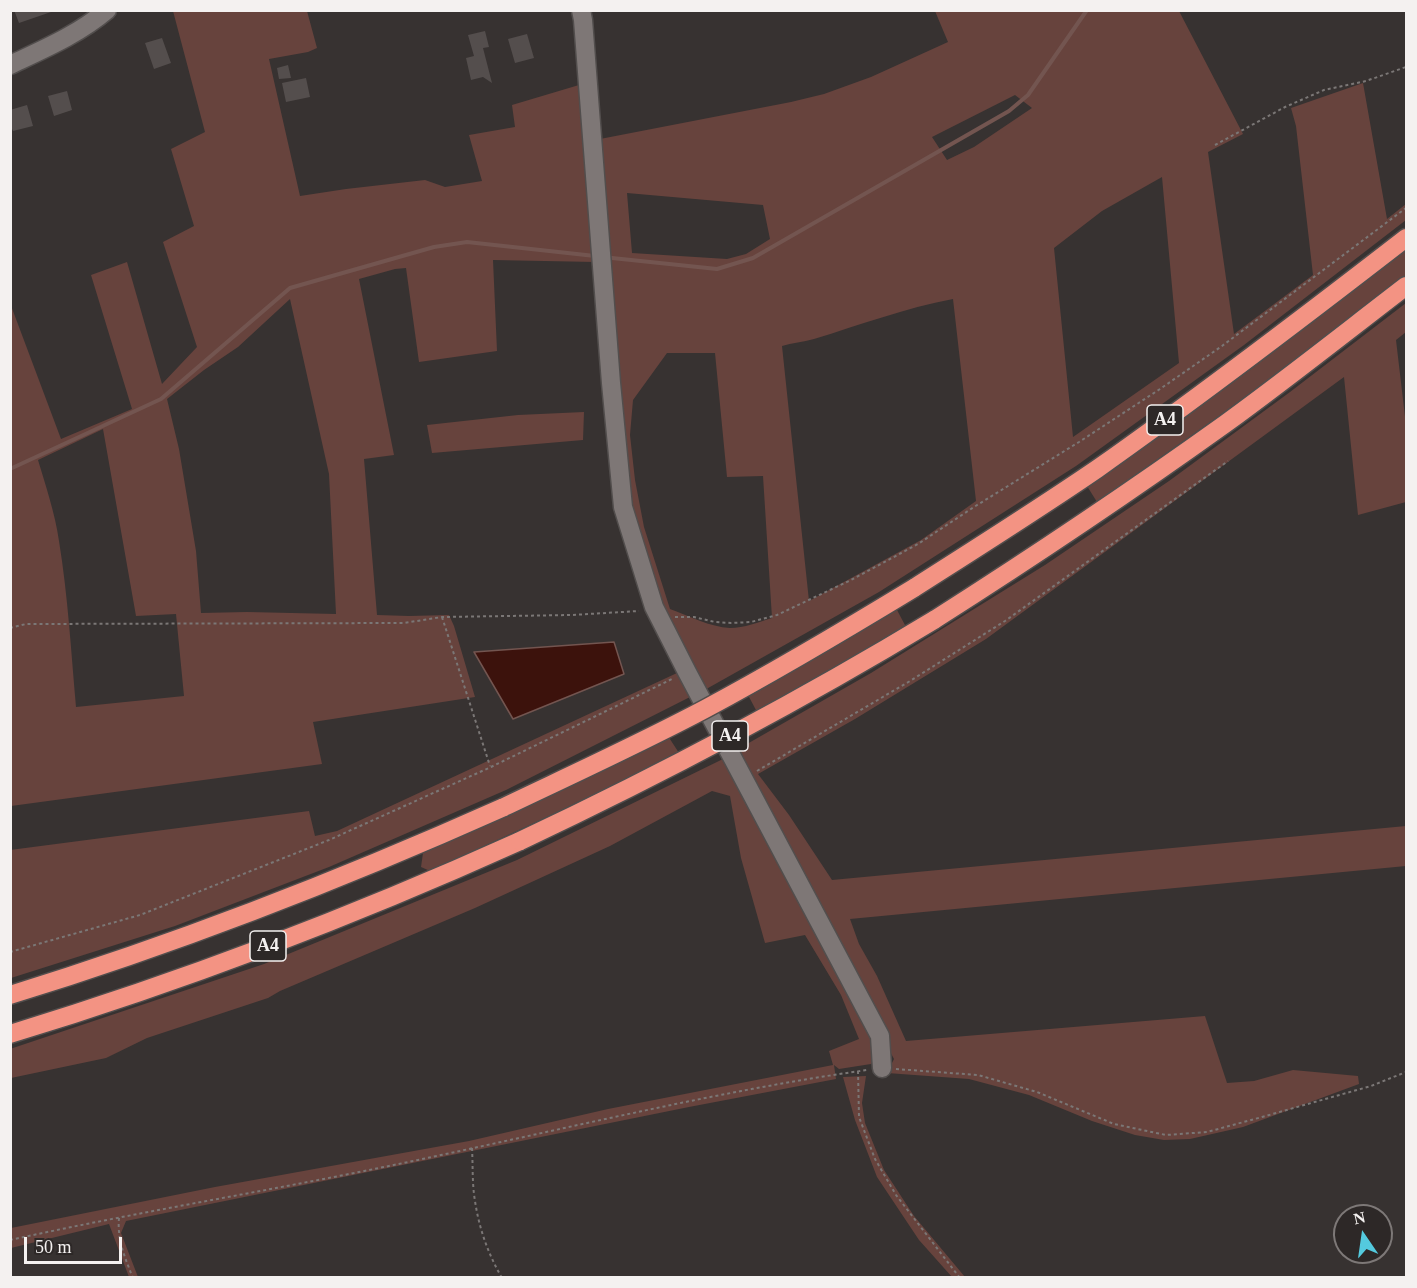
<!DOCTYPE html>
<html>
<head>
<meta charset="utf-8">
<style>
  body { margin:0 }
  #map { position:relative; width:1417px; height:1288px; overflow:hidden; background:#373231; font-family:Georgia,serif }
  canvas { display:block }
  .frame { position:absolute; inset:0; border:12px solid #f4f1f0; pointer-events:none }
  .north { position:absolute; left:1333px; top:1204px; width:60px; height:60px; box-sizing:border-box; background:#2d2827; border:2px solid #7d7877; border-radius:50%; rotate:347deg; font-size:16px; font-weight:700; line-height:24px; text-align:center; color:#f4f1f0 }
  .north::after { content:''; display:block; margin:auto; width:21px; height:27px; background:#54cade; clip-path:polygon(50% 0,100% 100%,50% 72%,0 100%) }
  .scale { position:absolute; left:24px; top:1237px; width:98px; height:27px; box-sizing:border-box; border:3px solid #f4f1f0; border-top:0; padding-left:8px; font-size:18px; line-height:21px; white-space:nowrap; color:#f4f1f0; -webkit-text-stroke:4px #2d2827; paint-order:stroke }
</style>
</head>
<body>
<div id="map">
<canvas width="1417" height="1288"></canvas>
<div class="frame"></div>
<div class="north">N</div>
<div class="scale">50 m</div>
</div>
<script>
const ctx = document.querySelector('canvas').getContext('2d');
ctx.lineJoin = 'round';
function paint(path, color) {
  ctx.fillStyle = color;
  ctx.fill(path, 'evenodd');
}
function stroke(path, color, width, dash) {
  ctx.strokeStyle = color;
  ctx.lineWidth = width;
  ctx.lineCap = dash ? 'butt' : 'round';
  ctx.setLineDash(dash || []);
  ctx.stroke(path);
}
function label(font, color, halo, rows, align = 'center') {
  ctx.font = font + ' Georgia,serif';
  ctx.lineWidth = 6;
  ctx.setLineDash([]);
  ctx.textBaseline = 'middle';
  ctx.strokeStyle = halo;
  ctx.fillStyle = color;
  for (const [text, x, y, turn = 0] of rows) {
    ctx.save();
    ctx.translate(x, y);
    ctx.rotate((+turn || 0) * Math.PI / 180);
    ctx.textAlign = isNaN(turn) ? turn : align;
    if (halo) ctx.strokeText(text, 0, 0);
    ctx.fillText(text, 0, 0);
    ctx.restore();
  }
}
paint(new Path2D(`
  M173,11H307L317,48L308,52L269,59L300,196L346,189L425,180L445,187L482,181L469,135L515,127L512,105L579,85L596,262L493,260L497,351L419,362L406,268L395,269L359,279L394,455L364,459L377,615L409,616L449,615L454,626L475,697L313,722L322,764L11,806L10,303L61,439L132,409L91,275L127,262L162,384L197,347L163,242L194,226L171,149L205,132ZM290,299L329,474L336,614L247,612L201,613L196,551L179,449L167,399L204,370L238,347ZM103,429L136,616L176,614L184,696L76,707C71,652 68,596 59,541C55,513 46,487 38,460Z
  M935,11H1179L1243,134L1208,152L1234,334L1313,275L1296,126L1291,108L1363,83L1387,219L1406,204V220L1244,345L1076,466L879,592L701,692L657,604L633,517L628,480L610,251L602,193L600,139L791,102L824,94L871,77L948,42ZM1015,95L1032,108L974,147L947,160L932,137ZM1162,177L1179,363L1073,437L1054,248L1102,211ZM627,193L763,205L770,239L746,254L727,259L632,253ZM953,299L976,501L921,540L809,601L782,346C792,343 803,342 814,339C860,325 905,308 953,299ZM667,353H715L727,477L763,476L772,618C759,622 744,628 730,628C710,627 689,616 670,609L644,527L635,480L630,435L633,400Z
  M1406,248V275L1246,397L1097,502L1087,486Z
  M1406,303V332L1396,340L1406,425V502L1358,515L1344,377L986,639L855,719L758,774L789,815L832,880L1406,826V866L850,919L859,944L877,976L906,1041L1205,1016L1227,1083L1254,1081L1293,1070L1358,1076L1359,1084L1243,1127L1190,1139L1164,1140L1135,1135L1092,1121L1029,1095L969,1079L887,1073L894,1059L733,752L871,673L1045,565L1169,481L1290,392Z
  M584,412L583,440L432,453L427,425L518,415Z
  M897,610L906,627L757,712L748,695Z
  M677,673L690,697L506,790L329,867L175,926L11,978L10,850L309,811L315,836L337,831Z
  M668,736L679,753L558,812L430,871L421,867L423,853Z
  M723,759L874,1042L876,1058L871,1064L839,1069L834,1065L836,1079L689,1107L126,1221L121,1233L138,1277H129L109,1224L11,1248V1228L215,1187L469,1141L608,1109L833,1065L829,1051L859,1039L841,995L805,935L765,943L741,858L730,796L712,791L610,846L475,908L280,991L268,998L147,1038L106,1058L11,1078L10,1049L264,964L517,860Z
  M866,1076L862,1103L865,1123L884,1170L914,1216L965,1277H952L919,1240L877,1177L855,1120L843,1077Z`), '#67433d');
const water = new Path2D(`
  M614,642L624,674L513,719L474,652Z`);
paint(water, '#3c120c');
stroke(water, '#735550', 1.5);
stroke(new Path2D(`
  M612,258L717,269L753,258L1009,111L1028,95L1087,10
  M10,469L161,399L290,288L434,247L467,242L595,256`), '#735550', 4);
paint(new Path2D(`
  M14,10H50L51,12L19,23Z
  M485,31L489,47L483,48L492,83L483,77L471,80L466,58L474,56L468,35Z
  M527,34L534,58L515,63L508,39Z
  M162,38L171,63L154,69L145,43Z
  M288,65L291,78L279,79L277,68Z
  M306,78L310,97L286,102L282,83Z
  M67,91L72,110L54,116L48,96Z
  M27,105L33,126L13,131L10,125V110Z`), '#544e4d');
const minor = new Path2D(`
  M581,10L583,20L611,383L623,507L654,607L687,672L880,1036L882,1068
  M10,65C44,49 79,34 107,10`);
const highway = new Path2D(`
  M914,588C975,549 1037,510 1097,469C1202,395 1304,317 1406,238
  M934,620C1033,557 1130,492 1225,424C1287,379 1346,332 1406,286
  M10,995C179,943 343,879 504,807
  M10,1034C184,981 354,916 520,841`);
stroke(minor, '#524e4d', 21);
stroke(highway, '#524e4d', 21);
stroke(new Path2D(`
  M1215,145L1285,107L1324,90L1366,81L1406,67
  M442,617L490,766
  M675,617H694L715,622L731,623L751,622L777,615L851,580L918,544L974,507L1079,442L1160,389L1222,346L1406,208
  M10,628L26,624L404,623L442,617L572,615L639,611
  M757,771L910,681L1005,621L1228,461
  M10,952L140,915L329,840L491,767L672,679
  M896,1069L978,1075L1037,1092L1114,1124L1166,1135L1207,1132L1262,1117L1371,1086L1406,1072
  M858,1071L859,1117L875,1159L896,1195L960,1278
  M472,1148C473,1166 472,1184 475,1201C479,1228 488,1254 502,1278
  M119,1218C117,1240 125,1258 133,1278
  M10,1240C133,1213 256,1193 379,1168C542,1135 703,1093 867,1070`), '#7b7776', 2, [3, 3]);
stroke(minor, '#7e7776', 18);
stroke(highway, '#f39383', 18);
const highwayBridge = new Path2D(`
  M504,807C571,775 639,744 705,709C776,671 845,630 914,588
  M520,841C662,774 800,701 934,620`);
stroke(highwayBridge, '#524e4d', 21, []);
stroke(highwayBridge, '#f39383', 18);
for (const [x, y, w] of [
  [1165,420,36],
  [730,736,36],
  [268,946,36]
]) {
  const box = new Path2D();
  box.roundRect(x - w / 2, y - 15, w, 30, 4.5);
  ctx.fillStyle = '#2d2827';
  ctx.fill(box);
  stroke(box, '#f4f1f0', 1.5);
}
label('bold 18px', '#f4f1f0', null, [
  ["A4",1165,420],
  ["A4",730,736],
  ["A4",268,946]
]);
</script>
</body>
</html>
